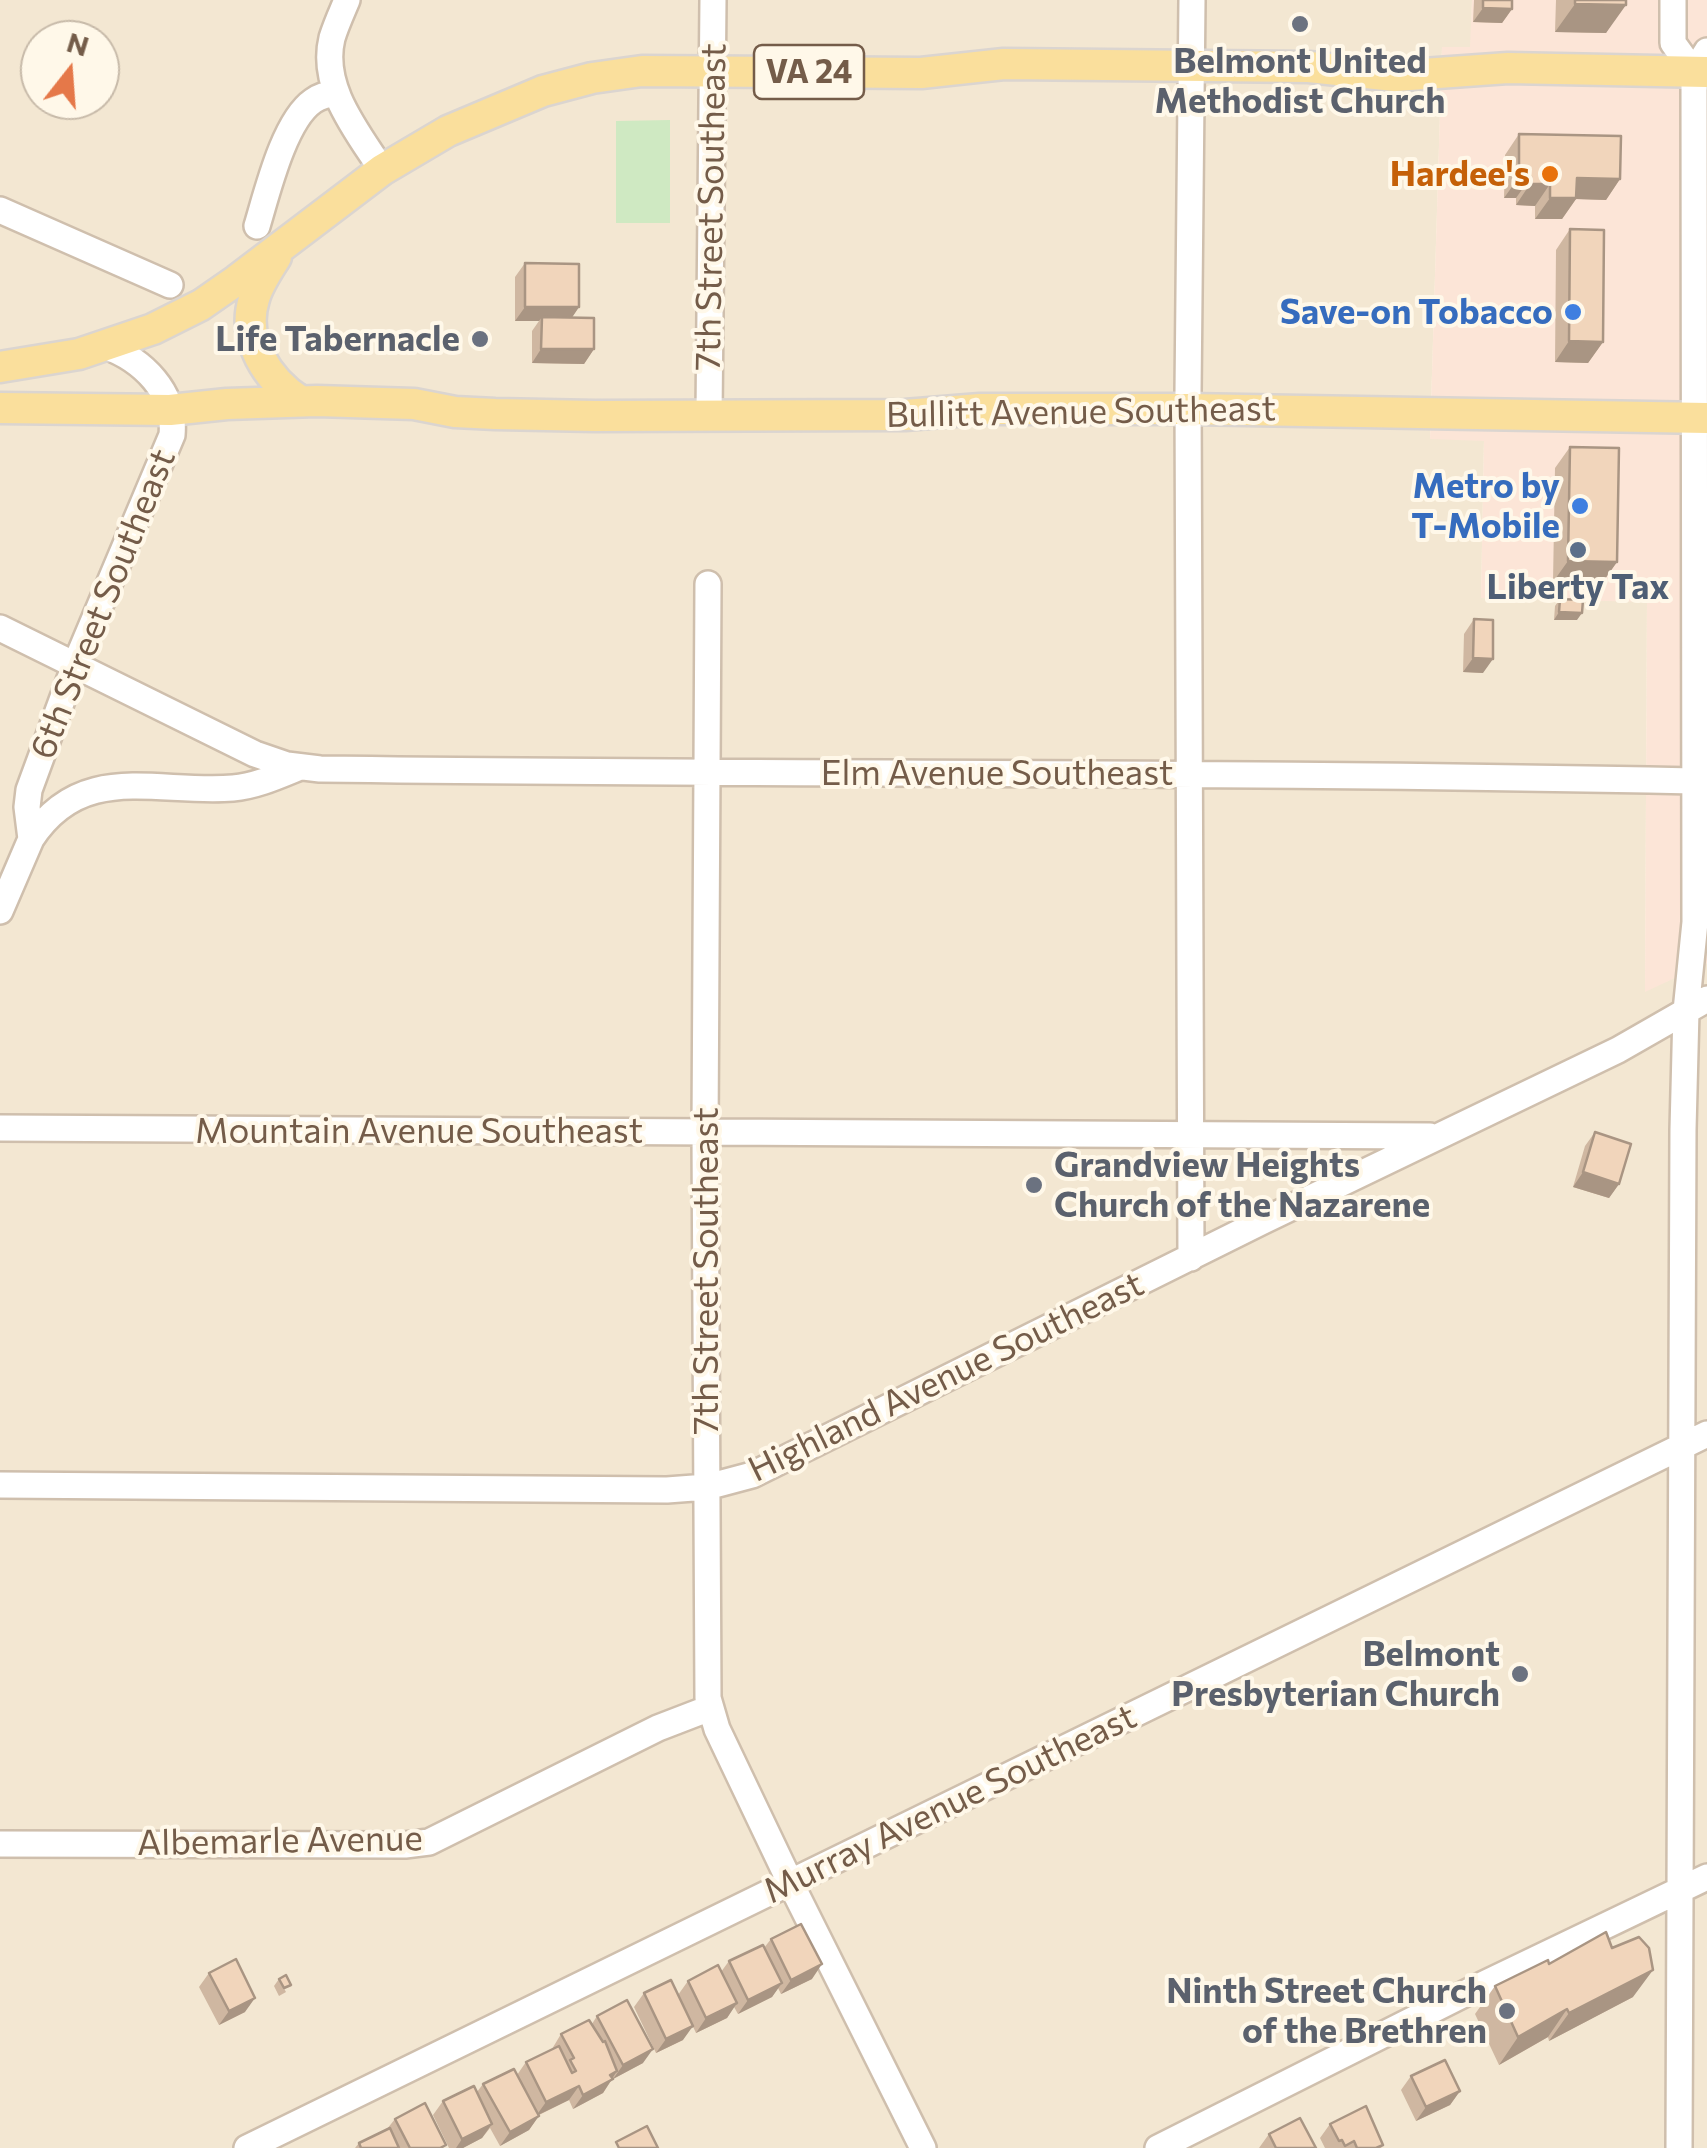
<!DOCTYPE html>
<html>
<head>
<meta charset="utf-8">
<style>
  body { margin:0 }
  #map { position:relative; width:1707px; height:2148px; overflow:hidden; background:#fcf4e3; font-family:Commissioner,sans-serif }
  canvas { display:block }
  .north { position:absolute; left:20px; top:20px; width:100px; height:100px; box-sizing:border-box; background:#fff8e9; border:2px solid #c7baa9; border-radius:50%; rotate:17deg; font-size:28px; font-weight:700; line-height:40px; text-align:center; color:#745c49 }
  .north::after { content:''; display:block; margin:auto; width:35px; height:45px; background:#e57849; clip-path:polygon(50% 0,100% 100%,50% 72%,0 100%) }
</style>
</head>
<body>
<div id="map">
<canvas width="1707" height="2148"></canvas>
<div class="north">N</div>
</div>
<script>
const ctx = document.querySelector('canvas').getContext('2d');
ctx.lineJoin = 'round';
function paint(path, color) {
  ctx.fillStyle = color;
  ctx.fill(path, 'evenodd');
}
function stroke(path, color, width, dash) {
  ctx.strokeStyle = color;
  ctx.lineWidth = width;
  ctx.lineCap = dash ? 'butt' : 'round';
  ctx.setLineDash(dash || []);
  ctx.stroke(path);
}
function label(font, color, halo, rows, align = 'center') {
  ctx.font = font + ' Commissioner,sans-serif';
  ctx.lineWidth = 8;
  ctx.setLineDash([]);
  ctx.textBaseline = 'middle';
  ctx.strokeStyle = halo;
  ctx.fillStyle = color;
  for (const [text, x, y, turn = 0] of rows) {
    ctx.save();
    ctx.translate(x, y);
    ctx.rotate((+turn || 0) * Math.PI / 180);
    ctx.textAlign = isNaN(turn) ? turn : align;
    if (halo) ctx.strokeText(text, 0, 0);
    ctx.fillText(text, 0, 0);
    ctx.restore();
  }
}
paint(new Path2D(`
  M0,0H1472L1471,47L1442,48L1430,438L1484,440L1481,598L1647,601L1645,991L1707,963V2148H0ZM40,40H100V100H40Z`), '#f3e7d2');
paint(new Path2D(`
  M1472,0H1707V963L1645,992L1647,602L1481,598L1484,441L1430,439L1442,47H1470Z`), '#fce5d7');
paint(new Path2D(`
  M670,120V223H616V121Z`), '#cfe9c2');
const minor = new Path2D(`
  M347,0C342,12 336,25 332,38C320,87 357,131 382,170
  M1673,0V43L1694,72
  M0,210L170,285
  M257,226C267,193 284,121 313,101C320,96 328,94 336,93
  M709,415L713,0
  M708,584L705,1132L708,1698L717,1729L790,1882L923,2148
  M0,628L255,754L287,765L320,769C778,775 1236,771 1694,781
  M31,839C82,761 155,794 233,788C256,786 278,776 300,767
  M0,911L31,839L27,807L29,790L75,665L172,435C176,392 143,360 105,346
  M0,1128L1430,1136
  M1191,1258L1188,393L1192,0
  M0,1485L667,1490L707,1487L752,1475L1263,1221L1618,1050L1707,999
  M0,1844L405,1845L429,1842L658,1728L710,1708
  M247,2148L1707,1434
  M1158,2148L1480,1986L1707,1877
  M1679,2148L1683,1130L1686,1011L1695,922L1694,72L1707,51`);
const major = new Path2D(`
  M276,257C268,270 258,284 254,299C241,340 268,380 300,401
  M0,367L79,354L153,329L201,305L237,280L382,170L448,131L543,91L592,78L642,71L921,73L1004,64L1309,67L1395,76L1508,68L1707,72
  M0,408L170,410L227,404L317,401L414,404L455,412L495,414L595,416L905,415L980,409H1188L1707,418`);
stroke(minor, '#cfbfad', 30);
stroke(major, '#dbd5d0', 35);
stroke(minor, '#fff', 25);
stroke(major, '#fadf9c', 30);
paint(new Path2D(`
  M1474,0H1512V9L1502,23L1473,22Z
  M1556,0H1626L1606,33L1555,32Z
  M1519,134L1620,179L1606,200L1576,199L1562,219H1535V206L1516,205V198H1504L1505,155Z
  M1570,229L1603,342L1588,363L1555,362L1556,250Z
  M525,263L579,307L572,317L594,349L584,364L532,363V331L539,321H515V277Z
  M1570,447L1617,562L1602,583L1553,582L1555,468Z
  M1560,599L1577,620H1554L1555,606Z
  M1474,619L1483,673L1463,672L1464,634Z
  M1595,1132L1619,1184L1609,1198L1573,1187L1585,1146Z
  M771,1939L812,1979L781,1994L778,1988L772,1997L738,2014L734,2007L727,2018L696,2033L678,1995L688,1981L721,1972L729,1961L764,1948Z
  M1549,1964L1633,1997L1549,2041L1548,2037L1499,2065L1475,2014L1495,1986Z
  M209,1973L245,2012L219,2025L199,1987Z
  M279,1979L286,1992L279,1996L274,1986Z
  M644,1993L683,2040L656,2053L634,2007Z
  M597,2016L643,2063L613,2079V2078L603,2093L573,2109L569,2100L539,2115L529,2130L500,2146L490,2128L482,2138L463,2148H449L433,2115L443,2101L477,2092L483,2084L517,2075L526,2062L552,2049L561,2034L592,2024Z
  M1411,2076L1460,2091L1450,2105L1416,2121L1401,2090Z
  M395,2119L444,2148H355L359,2143L387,2129Z
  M1330,2124L1383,2145L1381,2148H1325L1320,2138Z
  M1269,2134L1316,2148H1259Z`), '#cfb7a1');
paint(new Path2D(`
  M1575,4L1626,5L1606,33L1555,32Z
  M1483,8L1512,9L1502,23L1473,22Z
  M1519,177H1531L1516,198H1504Z
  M1577,178L1620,179L1606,200L1576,199L1562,219H1535L1550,198Z
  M1530,184H1550L1535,206L1516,205Z
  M525,307H579L569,322L542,317L539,321H515Z
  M1569,341L1603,342L1588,363L1555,362Z
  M541,349H594L584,364L532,363Z
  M1568,561L1617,562L1602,583L1553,582Z
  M1559,612L1582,613L1577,620H1554Z
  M1473,658L1493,659L1483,673L1463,672Z
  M1583,1172L1619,1184L1609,1198L1573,1187Z
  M822,1964L812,1979L781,1994L791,1980Z
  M1653,1970L1633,1997L1549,2041L1569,2013Z
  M782,1983L772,1997L738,2014L748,2000Z
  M255,1998L245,2012L219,2025L229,2011Z
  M737,2003L727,2018L696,2033L706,2018Z
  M1567,2009L1548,2037L1499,2065L1518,2037Z
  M693,2026L683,2040L656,2053L666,2039Z
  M653,2049L643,2063L613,2079L623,2065Z
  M617,2071L603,2093L573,2109L583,2095Z
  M579,2086L569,2100L536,2116L546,2102Z
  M1460,2091L1450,2105L1416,2121L1426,2107Z
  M539,2116L529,2130L500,2146L510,2132Z
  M492,2124L482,2138L463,2148H456L462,2139Z`), '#a99583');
const building = new Path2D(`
  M1483,0H1512V9L1483,8Z
  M1575,0H1626V5L1575,4Z
  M1519,134L1621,136L1620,179L1577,178L1576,198H1550V184H1530L1531,177H1519Z
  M1570,229L1604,230L1603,342L1569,341Z
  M525,263L579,264V307H525Z
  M542,317L594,318V349H541Z
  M1570,447L1619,448L1617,562L1568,561Z
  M1560,599L1583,600L1582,613L1559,612Z
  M1474,619L1493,620V659L1473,658Z
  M1595,1132L1631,1144L1619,1184L1583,1172Z
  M801,1924L822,1964L791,1980L771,1939Z
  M1606,1932L1612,1948L1639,1937L1649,1948L1653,1970L1569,2013L1567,2009L1518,2037L1495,1986L1548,1960L1549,1964Z
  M763,1945L782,1983L748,2000L729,1961Z
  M236,1959L255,1998L229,2011L209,1973Z
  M718,1965L737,2003L706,2018L688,1981Z
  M286,1975L291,1985L284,1988L279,1979Z
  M671,1980L693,2026L666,2039L644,1993Z
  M627,2000L653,2049L623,2065L597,2016Z
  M589,2020L603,2042L605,2041L617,2071L610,2075L613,2079L583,2095L579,2086L546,2102L526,2062L559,2046L572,2073L576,2071L570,2060L574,2058L561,2034Z
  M1445,2060L1460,2091L1426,2107L1411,2076Z
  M514,2069L539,2116L510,2132L483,2084Z
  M474,2086L492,2124L462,2139L443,2101Z
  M425,2103L446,2145L440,2148H410L395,2119Z
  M1366,2106L1383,2145L1376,2148H1357L1354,2141L1345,2146L1342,2140L1339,2141L1330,2124Z
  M1300,2118L1316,2148H1276L1269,2134Z
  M647,2126L658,2148H619L616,2142Z
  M390,2128L399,2148H361L359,2143Z`);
paint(building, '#f1d5bb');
stroke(building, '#a99583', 2.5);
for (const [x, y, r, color] of [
  [1300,24,10,"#6b7280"],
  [1550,174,10,"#e8710a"],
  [1573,312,10,"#3f7fe0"],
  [480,339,10,"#6b7280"],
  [1580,506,10,"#3f7fe0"],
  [1578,550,10,"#5c6f8a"],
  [1034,1185,10,"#6b7280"],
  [1520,1674,10,"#6b7280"],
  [1507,2011,10,"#6b7280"]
]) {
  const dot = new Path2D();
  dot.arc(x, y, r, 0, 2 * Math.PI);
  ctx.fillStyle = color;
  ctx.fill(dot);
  stroke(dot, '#fff8e9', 4);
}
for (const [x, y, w] of [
  [809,72,110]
]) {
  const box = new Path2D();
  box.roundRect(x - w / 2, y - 27, w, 54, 8);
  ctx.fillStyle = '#fff8e9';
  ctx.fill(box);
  stroke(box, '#745c49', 2.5);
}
label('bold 32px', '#745c49', null, [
  ["VA 24",809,72]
]);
label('bold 35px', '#5b616d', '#fff8e9', [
  ["Belmont United",1300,61,"center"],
  ["Methodist Church",1300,101,"center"],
  ["Life Tabernacle",460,339],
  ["Grandview Heights",1054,1165,"left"],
  ["Church of the Nazarene",1054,1205,"left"],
  ["Belmont",1500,1654],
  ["Presbyterian Church",1500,1694],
  ["Ninth Street Church",1487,1991],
  ["of the Brethren",1487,2031]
], 'right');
label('bold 35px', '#c56008', '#fff8e9', [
  ["Hardee's",1530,174]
], 'right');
label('35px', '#745c49', '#fff8e9', [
  ["7th Street Southeast",711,207,-89],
  ["Bullitt Avenue Southeast",1081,412,-1],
  ["6th Street Southeast",103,604,-68],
  ["Elm Avenue Southeast",997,773],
  ["Mountain Avenue Southeast",419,1131],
  ["7th Street Southeast",706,1271,-90],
  ["Highland Avenue Southeast",946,1377,-26],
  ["Murray Avenue Southeast",950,1804,-26],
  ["Albemarle Avenue",280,1841,-1]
]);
label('bold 35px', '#366cbe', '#fff8e9', [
  ["Save-on Tobacco",1553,312],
  ["Metro by",1560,486],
  ["T-Mobile",1560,526]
], 'right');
label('bold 35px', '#4e5e75', '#fff8e9', [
  ["Liberty Tax",1578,587]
]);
</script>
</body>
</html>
